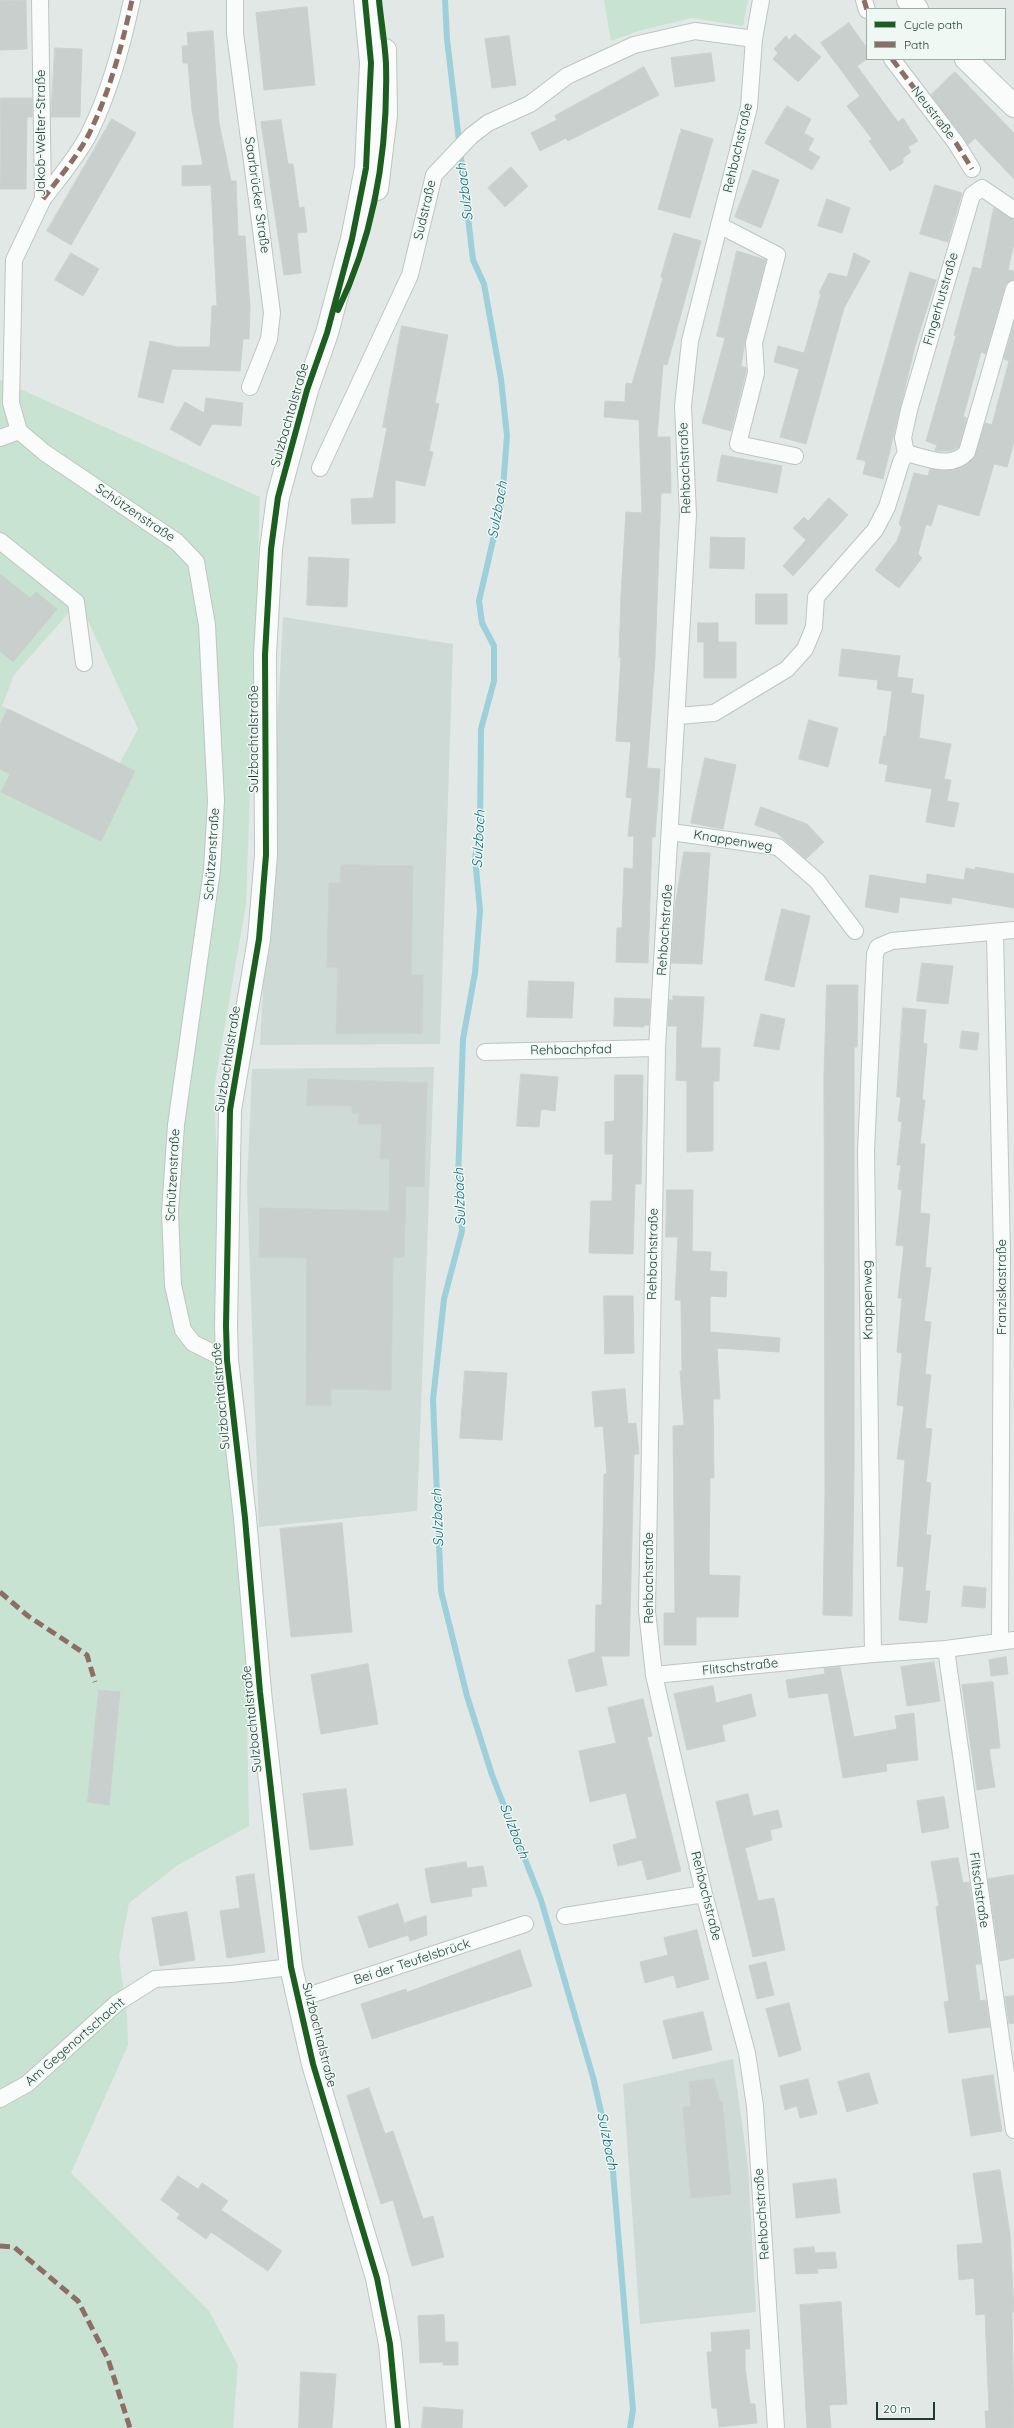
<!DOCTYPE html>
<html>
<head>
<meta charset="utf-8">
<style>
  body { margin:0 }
  #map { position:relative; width:1014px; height:2428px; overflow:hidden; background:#e1e8e5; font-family:Quicksand,sans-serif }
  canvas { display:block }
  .legend { position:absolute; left:866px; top:8px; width:140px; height:52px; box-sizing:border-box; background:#eff8f3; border:1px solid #9bada7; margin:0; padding:5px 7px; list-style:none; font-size:12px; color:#1e3c35 }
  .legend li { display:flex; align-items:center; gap:8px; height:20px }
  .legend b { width:20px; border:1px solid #9bada7 }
  .scale { position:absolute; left:876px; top:2402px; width:59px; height:18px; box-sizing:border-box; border:2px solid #1e3c35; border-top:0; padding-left:5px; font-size:12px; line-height:14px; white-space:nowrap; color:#1e3c35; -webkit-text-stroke:3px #eff8f3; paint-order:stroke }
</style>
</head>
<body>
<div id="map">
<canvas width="1014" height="2428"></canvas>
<ul class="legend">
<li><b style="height:5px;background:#1b5e20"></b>Cycle path</li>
<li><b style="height:5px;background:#8d6e63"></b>Path</li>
</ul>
<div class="scale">20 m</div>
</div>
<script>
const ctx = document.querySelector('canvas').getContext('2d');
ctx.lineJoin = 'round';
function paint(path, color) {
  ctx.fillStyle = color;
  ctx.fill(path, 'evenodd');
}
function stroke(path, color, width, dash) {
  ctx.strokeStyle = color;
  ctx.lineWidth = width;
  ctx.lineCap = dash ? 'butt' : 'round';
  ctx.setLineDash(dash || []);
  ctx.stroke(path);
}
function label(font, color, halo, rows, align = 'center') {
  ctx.font = font + ' Quicksand,sans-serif';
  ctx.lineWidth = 3;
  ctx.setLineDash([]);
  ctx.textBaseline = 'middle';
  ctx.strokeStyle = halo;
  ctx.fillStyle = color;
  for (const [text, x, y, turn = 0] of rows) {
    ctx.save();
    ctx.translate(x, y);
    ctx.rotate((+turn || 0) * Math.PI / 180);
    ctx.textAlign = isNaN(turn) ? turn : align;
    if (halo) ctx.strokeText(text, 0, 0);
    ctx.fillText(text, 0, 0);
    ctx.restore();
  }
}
paint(new Path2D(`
  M283,617L453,644L440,1044L260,1045Z
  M434,1067L417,1511L259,1527L247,1187L252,1069Z
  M733,2059L748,2166L756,2312L640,2324L623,2084Z`), '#cedad5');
paint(new Path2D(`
  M604,0H748L743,26L692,18L638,31L611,41Z
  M0,380L260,497L246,904L214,1088L229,1452L246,1662L249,1826L178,1865L129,1903L119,1956L127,2016L128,2045L71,2173L209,2311L238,2365L233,2428H0ZM79,601L138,729L120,763L2,706L14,675Z`), '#c8e3d1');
stroke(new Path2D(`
  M445,0L447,39L473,260L484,284L501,379L507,436L502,501L479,601L482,623L494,646V681L481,729L480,831L475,858L480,910L475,973L463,1039L458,1178L462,1231L444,1299L433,1400L441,1591L467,1696L492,1775L541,1900L593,2077L612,2160L633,2410L630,2428`), '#9dd0da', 6);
const building = new Path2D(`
  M26,0L27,49L0,50V1Z
  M307,7L315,85L264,90L256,13Z
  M849,23L867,48V59L857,66L898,122L903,118L918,141L908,147L911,152L903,158V163L890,171L869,141L872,139L847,106L860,96L821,43Z
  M213,31L219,123L231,181H236L238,236H245L250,307L249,339H243L240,371L172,369L163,403L138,397L150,341L177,347H210L212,306H217L211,185L182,186V166L203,165L192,111L188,63H183L182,46H188L187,33Z
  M795,34L821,57L798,82L773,59L778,53L774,49L786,36L789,40Z
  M509,36L516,85L492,88L485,39Z
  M55,48L82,49L80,117H51Z
  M711,53L715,81L675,87L671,58Z
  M644,67L659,95L568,141L566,138L540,151L531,133L557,120L555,116Z
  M955,72L1014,133V179L975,138L968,145L931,95Z
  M1,98H32V117H27L26,189H0Z
  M787,106L811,119L804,133L814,139L808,150L820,157L812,170L765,143Z
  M112,119L136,133L71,245L47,231Z
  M281,120L288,164H293L299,208L304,207L307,232L297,233L301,273L284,275L261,122Z
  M681,129L713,139L690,218L658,209L680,133L682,138Z
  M511,167L528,186L505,207L488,188Z
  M753,170L779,180L761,228L735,217Z
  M935,185L962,193L948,242L920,234Z
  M827,199L850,208L842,233L818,226Z
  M994,208L1014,219V243L1008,270L1014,271V280L1008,282L1005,286L986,354L981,352L963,417L967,418L959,447L951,451H935L937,445L926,441L956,336L954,335L973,267L981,269Z
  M674,233L701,241L667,365L663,364L657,437H670L671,493H661L655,658L647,768L660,769L655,837H652L648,963L616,962L617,928H622L624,868L633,869L634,836H628L632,798L626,797L631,742L616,741L621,657H619L621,595L626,512L642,513L639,420L604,417L605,401L625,402L626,383L632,384L663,278L661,277Z
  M737,251L766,260L745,341L741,366L746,368V372L731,431L702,423L725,338L717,336Z
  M71,253L99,269L83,296L55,280Z
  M854,253L870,261L844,308L806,444L780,437L799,369L774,362L778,346L804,353L821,294L819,293L829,273L847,277Z
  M910,272L936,280L915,346L883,479L863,474L866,461L857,459Z
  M1014,323V442L1007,467L994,464L979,516L938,504L931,526L926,524L918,554L922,558L899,588L875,570L897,541L902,527L899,524L914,473L928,476L930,469L955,470L973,459L985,423L992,425L1009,361L1013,362L1004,359Z
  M402,326L448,335L435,403L439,404L429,451L433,452L425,486L395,480V523L352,524L351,499L373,498L387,428L383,427Z
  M206,398L243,403L241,426L212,424L200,446L170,429L185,402L204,413Z
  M722,455L782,466L777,493L717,481Z
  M829,498L848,515L793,576L783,566L806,540L793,528L804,517L808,521Z
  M711,537L745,538L744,569L710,568Z
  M309,557L349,559L347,607L307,605Z
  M0,574L30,598L36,592L57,609L13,662L0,651Z
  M756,594H787V624H756Z
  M698,623H718V642H711H736V678H704V642H698Z
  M842,649L900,656L897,677L913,679L911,693L924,695L919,738L951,744L944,779L951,780L947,801L959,803L954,827L926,822L932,789L885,781L888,765L879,763L884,736L886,737L892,691L877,689L878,680L839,676Z
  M8,709L135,771L101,841L1,792L10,774L0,769V725Z
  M809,720L838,728L828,767L799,759Z
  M705,758L736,765L723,829L691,823Z
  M761,807L807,824L824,842L806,859L777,833L755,825Z
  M684,852L710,853L702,964L671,963L675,907Z
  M341,865L413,866L411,975H423L422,1033L336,1034L338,967H327L329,883H340Z
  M976,867L1014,874V908L952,897L951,904L900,897L898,913L865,907L870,875L926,884L927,874L964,880L966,868L975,870Z
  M782,909L810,916L794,987L765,980Z
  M922,963L953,966L948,1004L917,1001Z
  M529,981L574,982L572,1018L527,1017Z
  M827,985H858L857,1047H854V1470L852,1616L823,1615L825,1495L824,1076Z
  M673,996L704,997L701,1048H720L719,1081H713V1151L687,1152V1081L676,1080L677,1026H668L669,1000H673Z
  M615,998L650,999L649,1025H644V1027L614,1026Z
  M903,1008L926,1010L923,1043L927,1044L922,1100H925L920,1144H925L920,1213L930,1214L925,1267L931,1268L924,1321L931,1322L925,1374L931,1375L925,1428L932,1429L926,1482L931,1483L926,1535H931L925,1591H930L927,1623L899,1620L904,1567L897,1566L905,1460L897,1459L904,1406L897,1405L902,1353L897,1352L902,1298H898L904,1246L896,1245L902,1190L898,1189L901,1165H897L902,1122L898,1121L901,1097H897Z
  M761,1014L785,1019L779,1050L754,1046Z
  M962,1031L979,1033L977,1050L960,1048Z
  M521,1074L558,1077L555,1111L541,1109L539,1127L517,1126Z
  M615,1075H643L641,1184H635L633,1254L589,1253L591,1201H612L613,1154H605V1122L614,1121Z
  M308,1079L427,1083L424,1187L406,1186L404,1257H393L391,1390L331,1389V1405H306L307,1258L259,1257L260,1208L389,1211L390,1159H380L382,1124H358L359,1113H352V1106L307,1105Z
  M667,1190H693L692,1251L711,1252L710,1271L727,1272L726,1297L710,1296V1332L780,1338L779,1352L717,1348L720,1399H713L714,1478H710L709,1575L740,1576L738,1617H696V1645H664V1613H675L673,1426L684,1425L680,1371H682L681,1300H675L678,1237H666Z
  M604,1296H633L634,1353L605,1354Z
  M465,1371L507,1373L502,1440L460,1438Z
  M625,1389L628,1424L636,1423L639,1454H634L629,1656H601L607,1685L576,1692L568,1660L595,1652L596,1605H602L604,1474H607L603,1426L595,1427L592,1392Z
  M342,1523L352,1632L291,1637L280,1529Z
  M964,1586L986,1588L985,1608L962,1606Z
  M1006,1657L1008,1674L991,1676L989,1660Z
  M934,1662L940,1701L907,1706L901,1667Z
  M368,1664L378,1724L321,1734L311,1675Z
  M840,1667L854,1737L897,1729L895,1716L914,1713L918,1760L886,1764L887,1771L843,1778L828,1693L789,1698L786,1680L825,1674L824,1668Z
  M993,1682L1000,1748L989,1749L995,1787L977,1790L962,1685Z
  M713,1686L716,1703L751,1694L756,1716L722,1725L725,1741L687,1750L674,1694Z
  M99,1690L120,1692L109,1805L88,1802Z
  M643,1699L652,1736L647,1737L681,1871L647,1880L642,1860L618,1866L613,1845L637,1838L626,1793L590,1802L579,1751L616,1743L608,1708Z
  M346,1789L353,1845L310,1850L303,1794Z
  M748,1794L753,1816L778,1810L782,1827L770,1830L772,1840L745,1848L758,1901L774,1898L785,1950L753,1957L716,1802Z
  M944,1797L949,1828L922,1833L917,1801Z
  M958,1858L963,1883L969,1882L981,1964H975L980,2001L986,2000L990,2027L949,2033L944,2002L949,2001L936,1907L939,1906L931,1862Z
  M466,1862L467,1868L483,1866L487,1886L471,1888L472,1896L431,1903L425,1869Z
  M254,1874L265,1952L227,1958L220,1911L240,1908L236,1877Z
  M1014,1875V1958L1000,1961L988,1879Z
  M398,1904L408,1935L369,1948L358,1917Z
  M187,1912L195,1960L160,1966L152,1918Z
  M426,1916L427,1935L410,1941L405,1923Z
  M697,1930L709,1979L677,1988L674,1975L645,1983L640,1962L668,1955L664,1938Z
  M520,1950L532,1986L372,2039L361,2004L406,1989L407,1992Z
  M766,1962L774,1995L757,1999L749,1966Z
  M1014,1996V2023L1009,2024L1005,1997Z
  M789,2003L801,2050L779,2057L766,2009Z
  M703,2012L712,2050L673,2059L663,2021Z
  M869,2073L878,2103L847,2112L838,2082Z
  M993,2075L1002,2131L971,2136L962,2080Z
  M714,2079L720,2102L722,2101L731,2194L691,2198L683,2107L691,2106L689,2082Z
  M808,2079L817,2114L800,2118L797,2106L785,2110L780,2086Z
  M369,2088L385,2134L393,2131L423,2219L433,2216L444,2257L412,2266L393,2200L381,2204L347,2096Z
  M1000,2170L1010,2234L1014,2312H1012L1014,2428H986L985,2411H989L985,2314L976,2315L974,2278L959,2280L957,2245L983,2243L973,2174Z
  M178,2176L198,2189L202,2183L228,2201L221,2210L282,2251L268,2271L211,2232L206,2239L177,2218L180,2214L161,2200Z
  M836,2179L840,2213L796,2218L793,2184Z
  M814,2247L815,2253L835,2252L837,2268L817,2269L818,2273L796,2274L794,2249Z
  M841,2302L847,2404L829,2405L831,2428H807L800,2305Z
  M444,2315L445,2342H458V2365H443V2362L420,2363L418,2316Z
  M749,2330L750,2349H745V2367L750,2404H755L757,2423L719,2427L717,2408H712L710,2389L707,2352H712L711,2333Z
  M301,2372L336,2374L332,2428H299Z
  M424,2407L463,2410L462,2428H422Z`);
paint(building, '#c8cfcc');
stroke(building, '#cad1ce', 1);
const street = new Path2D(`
  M235,0V33L272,313L269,339L250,387
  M761,0L754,39L749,107L690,341L683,406L688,515L657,1048L647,1611L654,1675L704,1894L747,2053L755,2106L776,2428
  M864,0L867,10
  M892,59L956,143L972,169
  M43,199C59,178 77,157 89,134C110,91 122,46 132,0
  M1014,210L982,188L972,195L909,410L903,438L906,453C927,458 951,470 967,452L1014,289
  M719,225L777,255L754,343L756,373L738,444L795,456
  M19,431L11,403L14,260L43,199L40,0
  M0,438L19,431L45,453L177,542L196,562L207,625L216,801L212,870L176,1125L170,1212L173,1285L183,1330L193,1343L227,1360
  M320,468L410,275L434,175L471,136L488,123L530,104L567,76L634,45L695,31L754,39
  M0,541L76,602L84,663
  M678,716L714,713L787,669L805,649L814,627L816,597L875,530L887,507L901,462L906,453
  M671,832L778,847L817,881L855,931
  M995,933L1002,1254L1000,1641
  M485,1052L657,1048
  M946,1649L1014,2130
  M873,1654L866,1151L875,954L878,947L892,941L1014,930
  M654,1675L873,1654L946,1649L1014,1640
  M565,1916L704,1894
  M298,1999L525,1924
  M0,2099L27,2084L117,2003L155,1979L231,1974L291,1967`);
const secondary = new Path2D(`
  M365,0L371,63L366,168L352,239L327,333L307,390L278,497L271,549L265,655L266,855L259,939L230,1110L226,1326L227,1360L245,1518L260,1692L291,1967L313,2064L377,2278L390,2344L398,2428
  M908,0L917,9
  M966,59L1014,106
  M377,189L386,115L385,50`);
stroke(street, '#bec5c2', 18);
stroke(secondary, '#bdc6c3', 24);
stroke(street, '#fafcfb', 16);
stroke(secondary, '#fafcfb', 22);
stroke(new Path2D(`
  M864,0L867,10
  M892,59L956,143L972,169
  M43,199C59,178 77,157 89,134C110,91 122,46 132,0
  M0,1592L28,1616L87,1655L95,1682
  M0,2246L14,2247L78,2301L108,2359L130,2428`), '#8d6e63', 5, [10, 5]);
stroke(new Path2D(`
  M365,0L371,63L366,168L352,239L327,333L307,390L278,497L271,549L265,655L266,855L259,939L230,1110L226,1326L227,1360L245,1518L260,1692L291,1967L313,2064L377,2278L390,2344L398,2428
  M338,310C375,233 388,148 386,64C385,43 381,21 379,0`), '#1b5e20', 6);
label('13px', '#1e3c35', '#eff8f3', [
  ["Neustraße",933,113,52],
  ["Jakob-Welter-Straße",41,133,-90],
  ["Rehbachstraße",738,148,-77],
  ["Saarbrücker Straße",257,195,82],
  ["Sudstraße",425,210,-77],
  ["Fingerhutstraße",941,299,-74],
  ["Sulzbachtalstraße",290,415,-74],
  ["Rehbachstraße",685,468,-92],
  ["Schützenstraße",135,513,34],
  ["Sulzbachtalstraße",254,739,-90],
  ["Knappenweg",733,841,9],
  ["Schützenstraße",212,854,-86],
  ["Rehbachstraße",665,930,-86],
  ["Rehbachpfad",571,1050,-1],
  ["Sulzbachtalstraße",228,1059,-81],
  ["Schützenstraße",173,1175,-87],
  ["Rehbachstraße",653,1254,-89],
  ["Franziskastraße",1002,1287,-90],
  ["Knappenweg",868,1300,-91],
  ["Sulzbachtalstraße",221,1396,-95],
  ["Rehbachstraße",649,1578,-90],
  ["Flitschstraße",740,1667,-6],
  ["Sulzbachtalstraße",252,1719,-96],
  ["Flitschstraße",979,1890,82],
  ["Rehbachstraße",706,1896,76],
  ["Bei der Teufelsbrück",412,1962,-18],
  ["Sulzbachtalstraße",319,2035,76],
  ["Am Gegenortschacht",75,2042,-41],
  ["Rehbachstraße",762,2214,-94]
]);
label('italic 14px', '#13687d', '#eff8f3', [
  ["Sulzbach",465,192,-97],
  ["Sulzbach",498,510,-80],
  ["Sulzbach",479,839,-87],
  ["Sulzbach",460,1197,-92],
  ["Sulzbach",438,1518,-92],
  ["Sulzbach",514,1831,69],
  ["Sulzbach",607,2141,79]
]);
</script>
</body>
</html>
